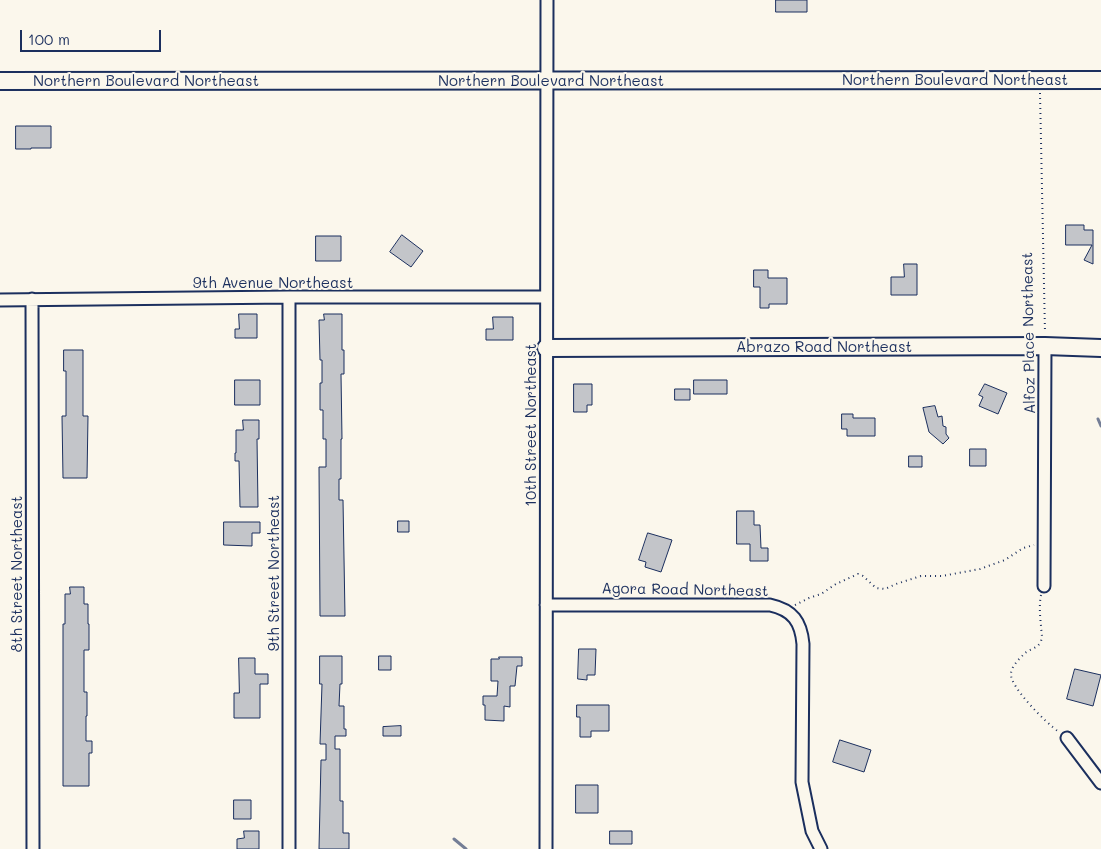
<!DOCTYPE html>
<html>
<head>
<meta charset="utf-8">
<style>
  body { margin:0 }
  #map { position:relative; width:1101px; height:849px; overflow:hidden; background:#fbf7ec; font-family:Mali,sans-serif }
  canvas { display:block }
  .scale { position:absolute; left:20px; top:30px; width:141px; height:22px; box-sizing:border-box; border:2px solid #1b2f5e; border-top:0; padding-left:6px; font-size:15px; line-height:18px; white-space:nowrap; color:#1b2f5e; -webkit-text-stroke:4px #fbf7ec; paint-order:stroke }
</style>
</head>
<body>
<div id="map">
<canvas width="1101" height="849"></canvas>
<div class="scale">100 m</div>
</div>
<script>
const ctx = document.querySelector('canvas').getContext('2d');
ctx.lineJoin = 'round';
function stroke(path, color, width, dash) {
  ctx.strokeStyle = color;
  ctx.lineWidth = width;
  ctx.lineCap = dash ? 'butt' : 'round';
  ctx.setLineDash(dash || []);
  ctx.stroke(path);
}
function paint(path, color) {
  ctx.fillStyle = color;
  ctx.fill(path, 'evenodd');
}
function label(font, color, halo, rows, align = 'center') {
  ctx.font = font + ' Mali,sans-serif';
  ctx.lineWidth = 4;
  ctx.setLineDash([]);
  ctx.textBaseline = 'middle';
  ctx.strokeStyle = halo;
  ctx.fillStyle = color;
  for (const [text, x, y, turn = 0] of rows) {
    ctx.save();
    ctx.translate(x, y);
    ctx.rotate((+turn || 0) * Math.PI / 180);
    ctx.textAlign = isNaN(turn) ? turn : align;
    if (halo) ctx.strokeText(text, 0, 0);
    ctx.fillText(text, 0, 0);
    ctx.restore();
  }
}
stroke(new Path2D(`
  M1098,419L1101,426
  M454,839L466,849`), '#747e96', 3);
const building = new Path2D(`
  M776,0H807V12H776Z
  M16,126H51V148H31V149H16Z
  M1066,225H1084V230H1093V264L1084,260L1092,245H1066Z
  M402,235L423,251L411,267L390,252Z
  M316,236H341V261H316Z
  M904,264H917V295H891V277H904Z
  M754,270H768V278H787V304H769V308H760V287H754Z
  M239,314H257V338H235V329H239Z
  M324,314H342V350H344V374H341L342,439H341V479H339V500H343L345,616H320L319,467H326V439H323V410H320V383H322V360H320L319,320H324Z
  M493,317H513V340H486V329H493Z
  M64,350H83V416H88L87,478H63L62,416H66V371H64Z
  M235,380H260V405H235Z
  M694,380H727V394H694Z
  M574,384H592V405H587V412H574Z
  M985,384L1007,393L998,414L979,406L983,397L979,395Z
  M675,389H690V400H675Z
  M935,406L938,417L942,416L943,426L946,427V434L949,438L943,444L929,432L923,408Z
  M842,414H853V418H875V436H847V429H842Z
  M243,420H259V439H257L258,507H240L239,461H235V453H236V430H243Z
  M970,449H986V466H970Z
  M909,456H922V467H909Z
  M737,511H754V525H760L761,548H768V561H750V544H737Z
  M398,521H409V532H398Z
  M224,522H260V533H252V546L224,545Z
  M648,533L672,540L661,572L645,567L646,562L639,560Z
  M70,587H84V604H88V624H89V650H84V692H87V716H86V741H92V753H89V786H63V624H65V594H70Z
  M579,649H596L595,675H587V680L578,679Z
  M320,656H342V684H340L339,706H344V729H346V736H335V749H340V801H343V833H349V849H319L321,760H326V744H320L322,684H320Z
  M379,656H391V670H379Z
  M499,657H522V666H517L515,686H510V707L504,706V721L485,720V705H483V696H497L498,681H491V659H499Z
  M239,658H255V674H268V684H260V718H234V693H239Z
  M1075,669L1101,675L1093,706L1067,699Z
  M577,705H609V731H591V737H580V717H577Z
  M401,726V736H383V727Z
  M840,740L871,750L864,772L833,762Z
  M576,785H598V813H576Z
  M234,800H251V819H234Z
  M244,831H259V849H237V839L244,838Z
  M610,831H632V844H610Z`);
paint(building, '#c3c5c9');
stroke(building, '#1b2f5e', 1);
const street = new Path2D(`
  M289,297V849
  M32,299L33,849
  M0,300L289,297H546
  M1044,586L1045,346
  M546,605H770C793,610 801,622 803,644L802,782L812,831L821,849
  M1067,738L1101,783
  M546,849L547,0`);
const secondary = new Path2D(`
  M0,81L1101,80
  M546,348L1045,346L1101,348`);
stroke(street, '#1b2f5e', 15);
stroke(secondary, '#1b2f5e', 20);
stroke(new Path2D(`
  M1040,93L1045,333
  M1041,595C1039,605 1040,616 1041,626C1041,631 1043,636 1041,641C1038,649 1028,649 1023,655C1019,659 1011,667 1011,674C1010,687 1047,724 1059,732
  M795,605L809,598L821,594L836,584L858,574L863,576L876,588L885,589L896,584L921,576H942L980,569L1005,560L1023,548L1034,545`), '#1b2f5e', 2, [1, 4]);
stroke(street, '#fbf7ec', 11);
stroke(secondary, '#fbf7ec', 16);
label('15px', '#1b2f5e', '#fbf7ec', [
  ["Northern Boulevard Northeast",955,80],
  ["Northern Boulevard Northeast",146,81],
  ["Northern Boulevard Northeast",551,81],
  ["9th Avenue Northeast",273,283],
  ["Alfoz Place Northeast",1029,333,-91],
  ["Abrazo Road Northeast",824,347],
  ["10th Street Northeast",531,425,-90],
  ["9th Street Northeast",274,573,-90],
  ["8th Street Northeast",17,574,-90],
  ["Agora Road Northeast",685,590,1]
]);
</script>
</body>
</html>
